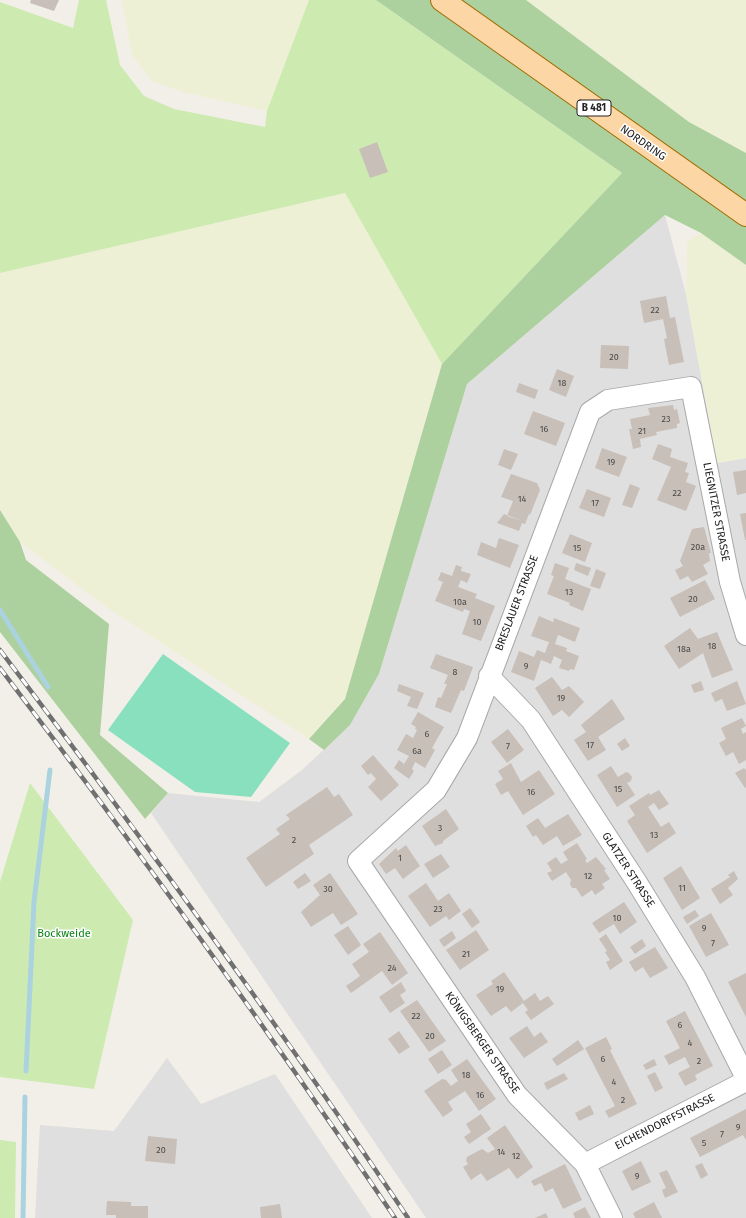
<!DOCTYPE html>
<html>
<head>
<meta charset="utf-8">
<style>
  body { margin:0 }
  canvas { display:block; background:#f2efe9 }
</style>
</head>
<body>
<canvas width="746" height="1218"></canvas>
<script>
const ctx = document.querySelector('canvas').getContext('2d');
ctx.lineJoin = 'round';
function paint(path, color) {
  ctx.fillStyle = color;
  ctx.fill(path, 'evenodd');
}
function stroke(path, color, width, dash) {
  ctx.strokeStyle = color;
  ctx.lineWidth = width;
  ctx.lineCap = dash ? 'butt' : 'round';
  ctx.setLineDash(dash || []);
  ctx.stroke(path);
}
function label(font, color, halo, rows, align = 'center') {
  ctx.font = font + ' "Fira Sans",sans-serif';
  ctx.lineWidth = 3;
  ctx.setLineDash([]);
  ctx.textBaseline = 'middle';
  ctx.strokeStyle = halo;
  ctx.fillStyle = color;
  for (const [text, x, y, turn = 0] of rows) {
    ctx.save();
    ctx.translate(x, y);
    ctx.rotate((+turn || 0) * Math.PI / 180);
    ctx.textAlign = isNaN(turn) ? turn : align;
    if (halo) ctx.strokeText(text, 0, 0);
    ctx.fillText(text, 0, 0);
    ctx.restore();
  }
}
paint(new Path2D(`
  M665,215L686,294L717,463L746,458V1218H426L151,813L168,793L259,802L302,770L350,725L379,674L467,384Z
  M167,1058L201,1104L275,1074L372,1218H35L40,1125L114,1131Z`), '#e0dfdf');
paint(new Path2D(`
  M122,0H309L267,111L182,92L152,81L132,55Z
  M526,0H746V153L689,122Z
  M345,193L442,364L345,699L309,739L112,611L20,542L0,510V273Z
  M701,233L746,265V458L717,463L686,294L687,242Z`), '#eef0d5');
paint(new Path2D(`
  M79,0H106L120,65L144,96L174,109L265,127L267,111L309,0H376L622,173L442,364L345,193L0,273V2L73,28Z
  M30,783L133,920L94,1089L0,1077V882Z
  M0,1140L16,1142L15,1218H0Z`), '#cdebb0');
paint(new Path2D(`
  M376,0H526L689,122L746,153V265L701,233L665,215L467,384L379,674L350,725L324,750L309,739L345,699L442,364L622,173Z
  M0,510L20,542L26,560L109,624L100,735L168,793L145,819L0,632Z`), '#add19e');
paint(new Path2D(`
  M163,654L290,743L251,797L195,792L108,730Z`), '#88e0be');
stroke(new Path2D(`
  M0,610L48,687
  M26,1071L34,902L50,770
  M23,1218L25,1097`), '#aad3df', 5);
paint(new Path2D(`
  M31,0H59L54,11L30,3Z
  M377,142L388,172L370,178L359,149Z
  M666,296L670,318L675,317L684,362L669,365L664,339L667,338L663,319L644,323L640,301Z
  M601,345L629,346L628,369L600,368Z
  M557,369L574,376L566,397L549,390Z
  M519,383L538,390L535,399L516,392Z
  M673,405L674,410L677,409L680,423L677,424V428L656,432L657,435L640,439L641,447L633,449L629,429H632L630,419L650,415L648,408Z
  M533,411L565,423L556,446L524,434Z
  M658,444L672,449L670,457L688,463L685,472L689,473L686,482L696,486L686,511L657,500L671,467L652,459Z
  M602,448L627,457L619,477L595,468Z
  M504,449L518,454L511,470L498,465Z
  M746,470V493L737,495L733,472Z
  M511,474L537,483L540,490L530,515L529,514L525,524L522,523L519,531L497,523L504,514L523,521L507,516L513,501L501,497Z
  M630,484L640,488L632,508L622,505Z
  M587,489L611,498L604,517L579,508Z
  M746,513V540H745L740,514Z
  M704,527L711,553H709L710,561L703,565L708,574L692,582L688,576L680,580L675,570L683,566L680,561L692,529Z
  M570,534L592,543L585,562L562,553Z
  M499,538L519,545L510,568L477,555L481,542L496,548Z
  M555,563L569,568L565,579L591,589L583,611L569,605L570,603L547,594L554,576L551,575Z
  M576,563L591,568L588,576L574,570Z
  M456,565L462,567L461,571L471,574L467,583L461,580L458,587L477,594L475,598L495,606L481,641L462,634L470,611L464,609L463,612L435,601L443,582L438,580L441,572L452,576Z
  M596,569L606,573L600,589L590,586Z
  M705,580L715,599L680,617L670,598Z
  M539,616L553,622L554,618L580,628L575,642L558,635L555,644L567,648L566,651L579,656L574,670L570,669L569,671L559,668L562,660L554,656L551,664L541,660L534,681L511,672L519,651L534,657L537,650L545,653L549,642L531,636Z
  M690,628L698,639L717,632L733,670L712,678L703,653L679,669L664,646Z
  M436,654L473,667L464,691L461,690L451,713L435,707L438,697L441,698L447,684H444L448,675L430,668Z
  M552,677L562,690L569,686L584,702L569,717L562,710L553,716L535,688Z
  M701,681L704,690L694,693L691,685Z
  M737,681L746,704L727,711L722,699L715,702L711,693Z
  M399,684L424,693L417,709L407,706L411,697L397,691Z
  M612,699L625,719L598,737L606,750L588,761L574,740L586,732L581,725Z
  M418,712L444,727L432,748L435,750L425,768L415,762L412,769L414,771L409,779L394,768L399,760L404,764L409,756L397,750L406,734L413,738L417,730L415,729L416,727L411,724Z
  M742,718L746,726L741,729L743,734L746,732V760L739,764L733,752L726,756L719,743L726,739L721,728Z
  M508,729L524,750L507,763L491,742Z
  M625,738L630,746L622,751L617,744Z
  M373,755L399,785L381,801L368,787L376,779L371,773L368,775L361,766Z
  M511,763L521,782L539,770L555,794L523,815L508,791L501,795L495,784L503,779L498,771Z
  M611,766L618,777L626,772L629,773L632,777L631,781L627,783L635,795L617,807L597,775Z
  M744,768L746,770V787L745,788L735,773Z
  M327,787L334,797L339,794L353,815L309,845L314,854L266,887L246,858L280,834L276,829L290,819L286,815Z
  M659,790L669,804L659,810L654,803L648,807L661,827L669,822L676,833L647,853L627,821L635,815L629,806L649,793L650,795Z
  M446,809L459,829L443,841V843L435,846L422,826Z
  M568,814L582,835L563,846L557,836L543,845L536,835L533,837L526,826L538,818L545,828Z
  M577,843L587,859L585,860L587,863L596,857L606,869L604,870L610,879L602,884L605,888L595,895L592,890L582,897L576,888H572L570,884L571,880L566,872L552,881L547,873L552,871L547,863L556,857L561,864L568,860L563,852Z
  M406,845L420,866L403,879L395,868L386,874L379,864L396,848L398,851Z
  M441,854L450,867L433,878L424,864Z
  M681,866L700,898L682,910L663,878Z
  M734,871L738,879L728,888L733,895L720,904L711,889L730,877L728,875Z
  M305,873L311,881L298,889L293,882Z
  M330,873L358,914L341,925L333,913L311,927L301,912L320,895L313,885Z
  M426,883L438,901L449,893L461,911L449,920L446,916L430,927L408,896Z
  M624,902L637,922L620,934L614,924L599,933L592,923Z
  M470,908L480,922L472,928L462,914Z
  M695,910L699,916L687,924L683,917Z
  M711,913L729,945L706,957L689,926Z
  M348,926L361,945L348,955L334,935Z
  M476,930L489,950L460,970L446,950Z
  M452,931L456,938L444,947L439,940Z
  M380,932L408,973L392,985L382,971L351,993L346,986L360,976L352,964L369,952L363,944Z
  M606,934L623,961L610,970L606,962L610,960L605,952L607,951L599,939Z
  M642,939L646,946L635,954L630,947Z
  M655,947L668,968L650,978L643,967L635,972L629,962Z
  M504,972L524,1001L535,993L540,1001L548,996L554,1004L531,1020L525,1012L528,1010L523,1003L511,1012L506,1006L491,1016L476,995L493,984L491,981Z
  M746,973V1017L728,982Z
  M401,982L406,991L400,995L405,1003L390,1013L379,997Z
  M417,1000L446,1041L429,1052L400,1011Z
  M685,1011L713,1066L695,1075L697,1080L685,1086L678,1073L690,1067L685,1057L669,1065L664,1056L680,1048L666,1021Z
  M527,1026L534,1037L541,1032L548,1042L524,1058L509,1038Z
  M399,1031L410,1047L399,1054L388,1039Z
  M606,1037L612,1049L610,1050L637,1104L609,1118L605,1111L615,1106L585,1048Z
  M578,1040L584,1049L557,1066L552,1059Z
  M442,1050L452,1065L438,1074L428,1059Z
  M467,1059L496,1099L479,1111L465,1091L448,1102L453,1110L443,1117L424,1091L442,1079L446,1080L451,1086L458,1081L451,1070Z
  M654,1059L657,1065L646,1070L643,1065Z
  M655,1072L663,1088L655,1092L647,1076Z
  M564,1073L568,1079L547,1090L544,1083Z
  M590,1105L594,1114L579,1121L575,1113Z
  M746,1109V1140L743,1135L700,1157L690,1138Z
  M481,1114L491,1129L469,1144L464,1137L471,1132L466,1124Z
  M505,1125L533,1167L517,1179L509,1168L487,1181L481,1173L471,1180L463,1167L468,1164L466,1161L467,1157L482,1149L488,1153L495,1149L487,1138Z
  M148,1136L177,1139L175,1164L145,1161Z
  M641,1161L651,1182L632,1191L622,1171Z
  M702,1163L708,1175L701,1179L695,1166Z
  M565,1164L582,1200L563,1209L553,1188L545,1192L541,1183L534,1186L531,1181Z
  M667,1170L678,1192L665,1198L662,1190L666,1188L659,1173Z
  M107,1201L131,1202V1206H148V1218H116V1215H106Z
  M654,1202L662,1218H635L633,1213Z
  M280,1204L282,1218H261L260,1207Z
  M585,1207L591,1218H575L573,1213Z
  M546,1213L548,1218H535Z`), '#c7bfb8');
const minor = new Path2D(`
  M489,676L531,720L636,881L695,977L746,1078
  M585,1164L746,1081
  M612,1218L585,1164L517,1095L358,861L436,790L467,738L590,412L608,400L691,387L730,582L746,635`);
const primary = new Path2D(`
  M442,0L746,215`);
stroke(minor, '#a9a9a9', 22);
stroke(primary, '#a06b00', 24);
stroke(minor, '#fff', 20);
stroke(primary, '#fcd6a4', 22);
const rail = new Path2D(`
  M0,650C141,836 278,1024 408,1218
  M0,668C137,848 269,1031 395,1218`);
stroke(rail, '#707070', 4.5);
stroke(rail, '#fff', 3, [9]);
label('9px', '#4b4948', null, [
  ["22",655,310],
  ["20",614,357],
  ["18",562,383],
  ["23",666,419],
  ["16",544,429],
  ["21",642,431],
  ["19",611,462],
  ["22",677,493],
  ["14",522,499],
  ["17",595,503],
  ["20a",698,547],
  ["15",577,548],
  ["13",569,592],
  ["20",693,599],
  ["10a",460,602],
  ["10",477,622],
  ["18",712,646],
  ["18a",684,649],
  ["9",526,666],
  ["8",455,672],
  ["19",561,698],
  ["6",427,734],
  ["17",590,745],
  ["7",508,746],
  ["6a",417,751],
  ["15",618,789],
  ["16",531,792],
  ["3",440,828],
  ["13",654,835],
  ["2",294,840],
  ["1",400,858],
  ["12",588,876],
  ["11",682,888],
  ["30",328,889],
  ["23",438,909],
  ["10",617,918],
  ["9",704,928],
  ["7",713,943],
  ["21",466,954],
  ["24",392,968],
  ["19",500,989],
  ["22",416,1016],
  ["6",680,1025],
  ["20",430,1036],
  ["4",690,1043],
  ["6",603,1059],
  ["2",699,1061],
  ["18",466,1075],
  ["4",614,1082],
  ["16",480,1095],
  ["2",623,1100],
  ["9",738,1127],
  ["7",722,1134],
  ["5",704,1143],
  ["20",161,1150],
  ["14",501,1152],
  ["12",516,1156],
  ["9",637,1176]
]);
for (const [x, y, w] of [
  [594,108,34]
]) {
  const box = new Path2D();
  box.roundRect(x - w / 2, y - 8, w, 16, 3);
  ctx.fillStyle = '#fff';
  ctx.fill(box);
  stroke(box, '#222', 1);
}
label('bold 10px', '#222', null, [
  ["B 481",594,108]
]);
label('11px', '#222', '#fff', [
  ["NORDRING",643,143,35],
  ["LIEGNITZER STRASSE",716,512,79],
  ["BRESLAUER STRASSE",517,603,-69],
  ["GLATZER STRASSE",628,870,57],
  ["KÖNIGSBERGER STRASSE",482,1043,55],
  ["EICHENDORFFSTRASSE",665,1122,-27]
]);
label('11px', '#0c8416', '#fff', [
  ["Bockweide",64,934]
]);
</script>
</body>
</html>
